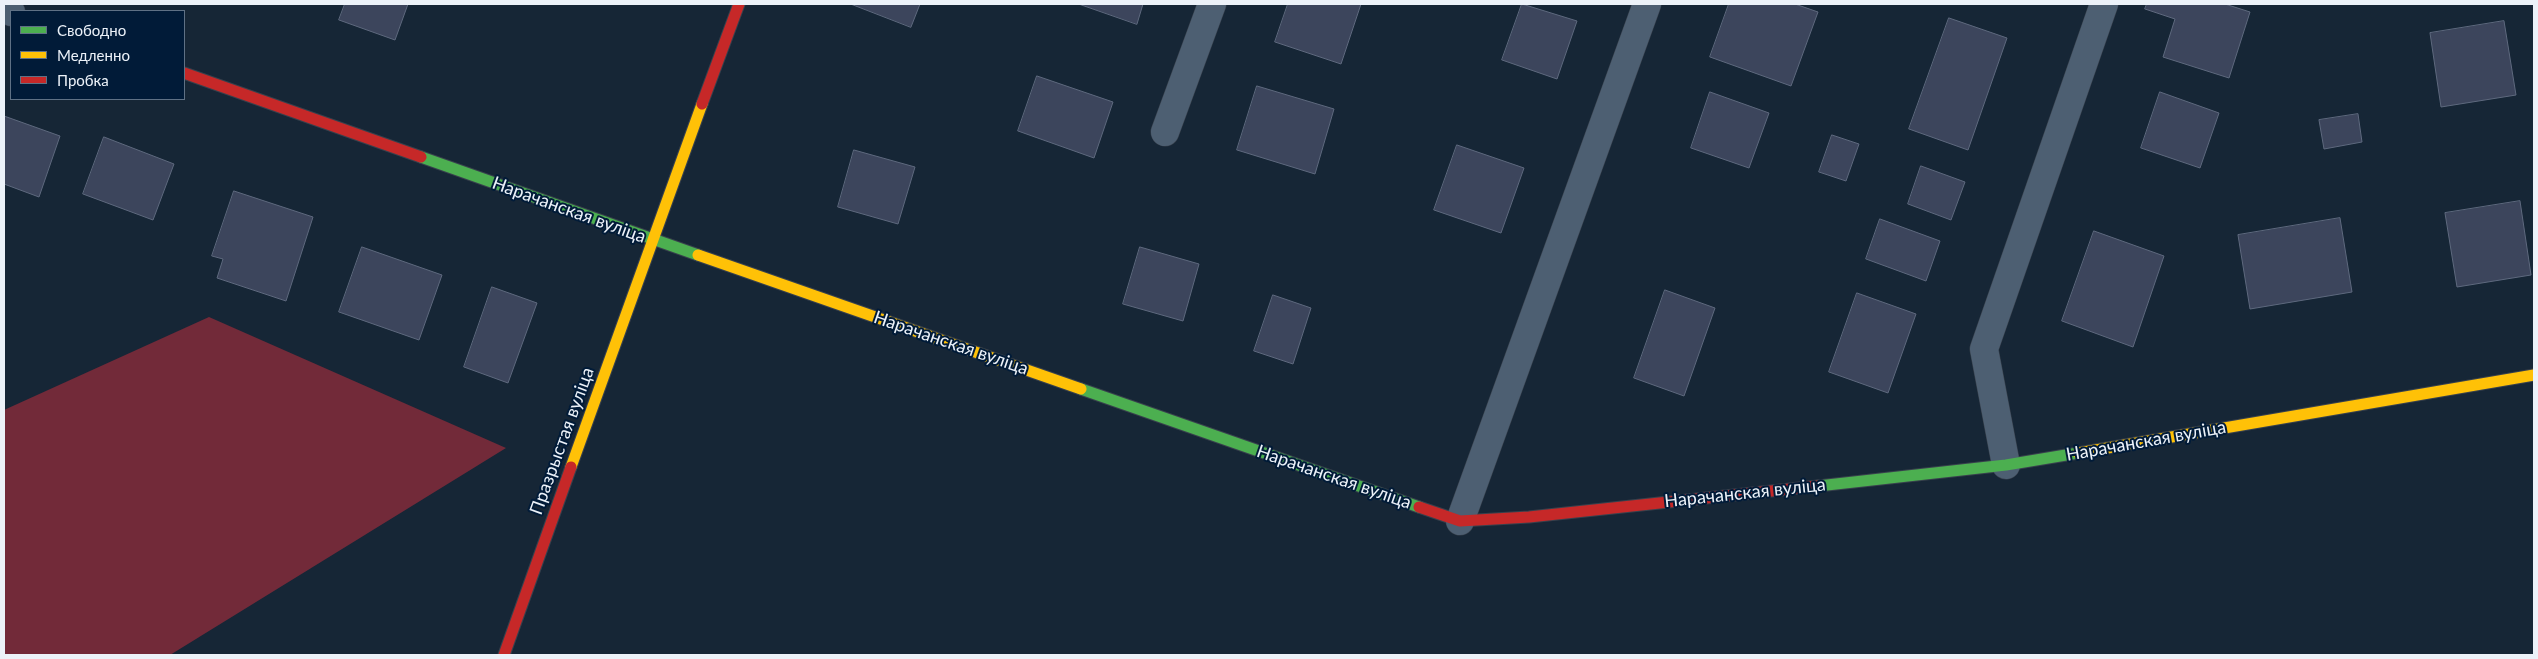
<!DOCTYPE html>
<html>
<head>
<meta charset="utf-8">
<style>
  body { margin:0 }
  #map { position:relative; width:2538px; height:659px; overflow:hidden; background:#162636; font-family:Lato,sans-serif }
  canvas { display:block }
  .frame { position:absolute; inset:0; border:5px solid #ecf2f9; pointer-events:none }
  .legend { position:absolute; left:10px; top:10px; width:175px; height:90px; box-sizing:border-box; background:#011b38; border:1px solid #5f7185; margin:0; padding:6px 9px; list-style:none; font-size:15px; color:#ecf2f9 }
  .legend li { display:flex; align-items:center; gap:10px; height:25px }
  .legend b { width:25px; border:1px solid #5f7185 }
</style>
</head>
<body>
<div id="map">
<canvas width="2538" height="659"></canvas>
<div class="frame"></div>
<ul class="legend">
<li><b style="height:6px;background:#4caf50"></b>Свободно</li>
<li><b style="height:6px;background:#ffc107"></b>Медленно</li>
<li><b style="height:6px;background:#c62828"></b>Пробка</li>
</ul>
</div>
<script>
const ctx = document.querySelector('canvas').getContext('2d');
ctx.lineJoin = 'round';
function paint(path, color) {
  ctx.fillStyle = color;
  ctx.fill(path, 'evenodd');
}
function stroke(path, color, width, dash) {
  ctx.strokeStyle = color;
  ctx.lineWidth = width;
  ctx.lineCap = dash ? 'butt' : 'round';
  ctx.setLineDash(dash || []);
  ctx.stroke(path);
}
function label(font, color, halo, rows, align = 'center') {
  ctx.font = font + ' Lato,sans-serif';
  ctx.lineWidth = 4;
  ctx.setLineDash([]);
  ctx.textBaseline = 'middle';
  ctx.strokeStyle = halo;
  ctx.fillStyle = color;
  for (const [text, x, y, turn = 0] of rows) {
    ctx.save();
    ctx.translate(x, y);
    ctx.rotate((+turn || 0) * Math.PI / 180);
    ctx.textAlign = isNaN(turn) ? turn : align;
    if (halo) ctx.strokeText(text, 0, 0);
    ctx.fillText(text, 0, 0);
    ctx.restore();
  }
}
paint(new Path2D(`
  M209,317L506,448L170,655H4V410Z`), '#722a39');
const building = new Path2D(`
  M345,4H408L395,40L339,20Z
  M851,4H920L911,27Z
  M1079,4H1143L1137,24Z
  M1288,4H1361L1341,64L1275,42Z
  M1522,4L1577,21L1557,79L1502,60Z
  M1729,4H1795L1818,12L1791,86L1710,57Z
  M2147,4H2225L2250,12L2229,78L2163,57L2175,19L2145,9Z
  M1949,18L2007,38L1968,150L1909,129Z
  M2504,21L2516,95L2441,107L2430,33Z
  M1037,76L1113,102L1094,158L1018,131Z
  M1257,86L1334,109L1315,174L1237,150Z
  M1710,92L1769,113L1749,168L1691,148Z
  M2160,92L2219,113L2200,168L2141,148Z
  M2358,114L2362,142L2324,149L2319,120Z
  M4,116L60,136L39,197L4,184Z
  M1832,135L1859,144L1846,181L1819,172Z
  M104,137L174,164L153,220L83,194Z
  M1457,145L1524,168L1501,233L1434,210Z
  M854,150L915,167L898,224L838,207Z
  M1921,166L1965,182L1951,220L1908,204Z
  M234,191L313,217L286,301L217,278L223,259L212,256Z
  M2520,201L2531,275L2457,287L2445,213Z
  M2340,218L2352,292L2250,309L2238,235Z
  M1880,219L1940,241L1926,281L1866,259Z
  M2094,231L2164,256L2133,347L2062,321Z
  M362,247L442,275L419,340L339,312Z
  M1140,247L1199,264L1183,321L1123,304Z
  M492,287L537,303L508,383L464,367Z
  M1665,290L1715,308L1684,396L1634,378Z
  M1857,293L1916,314L1888,393L1829,372Z
  M1273,295L1311,308L1293,364L1254,351Z`);
paint(building, '#3c455c');
stroke(building, '#5e697e', 1);
const street = new Path2D(`
  M4,9L11,12
  M1165,132L1212,4
  M2006,465L1984,349L2104,4
  M1460,521L1647,4`);
const fast = new Path2D(`
  M421,157L698,255
  M1081,389L1419,507
  M1818,486L2006,465L2078,453`);
const slow = new Path2D(`
  M698,255L1081,389
  M2078,453L2534,375
  M571,467L702,104`);
const jam = new Path2D(`
  M184,73L421,157
  M702,104L739,4
  M1419,507L1460,521L1529,517L1818,486
  M504,655L571,467`);
stroke(street, '#38414d', 29);
stroke(fast, '#38414d', 13);
stroke(slow, '#38414d', 13);
stroke(jam, '#38414d', 13);
stroke(street, '#4d5f72', 28);
stroke(fast, '#4caf50', 11);
stroke(slow, '#ffc107', 11);
stroke(jam, '#c62828', 11);
label('18px', '#ecf2f9', '#011b38', [
  ["Нарачанская вуліца",569,210,20],
  ["Нарачанская вуліца",951,343,19],
  ["Празрыстая вуліца",562,441,-70],
  ["Нарачанская вуліца",2146,441,-10],
  ["Нарачанская вуліца",1334,477,19],
  ["Нарачанская вуліца",1745,493,-6]
]);
</script>
</body>
</html>
